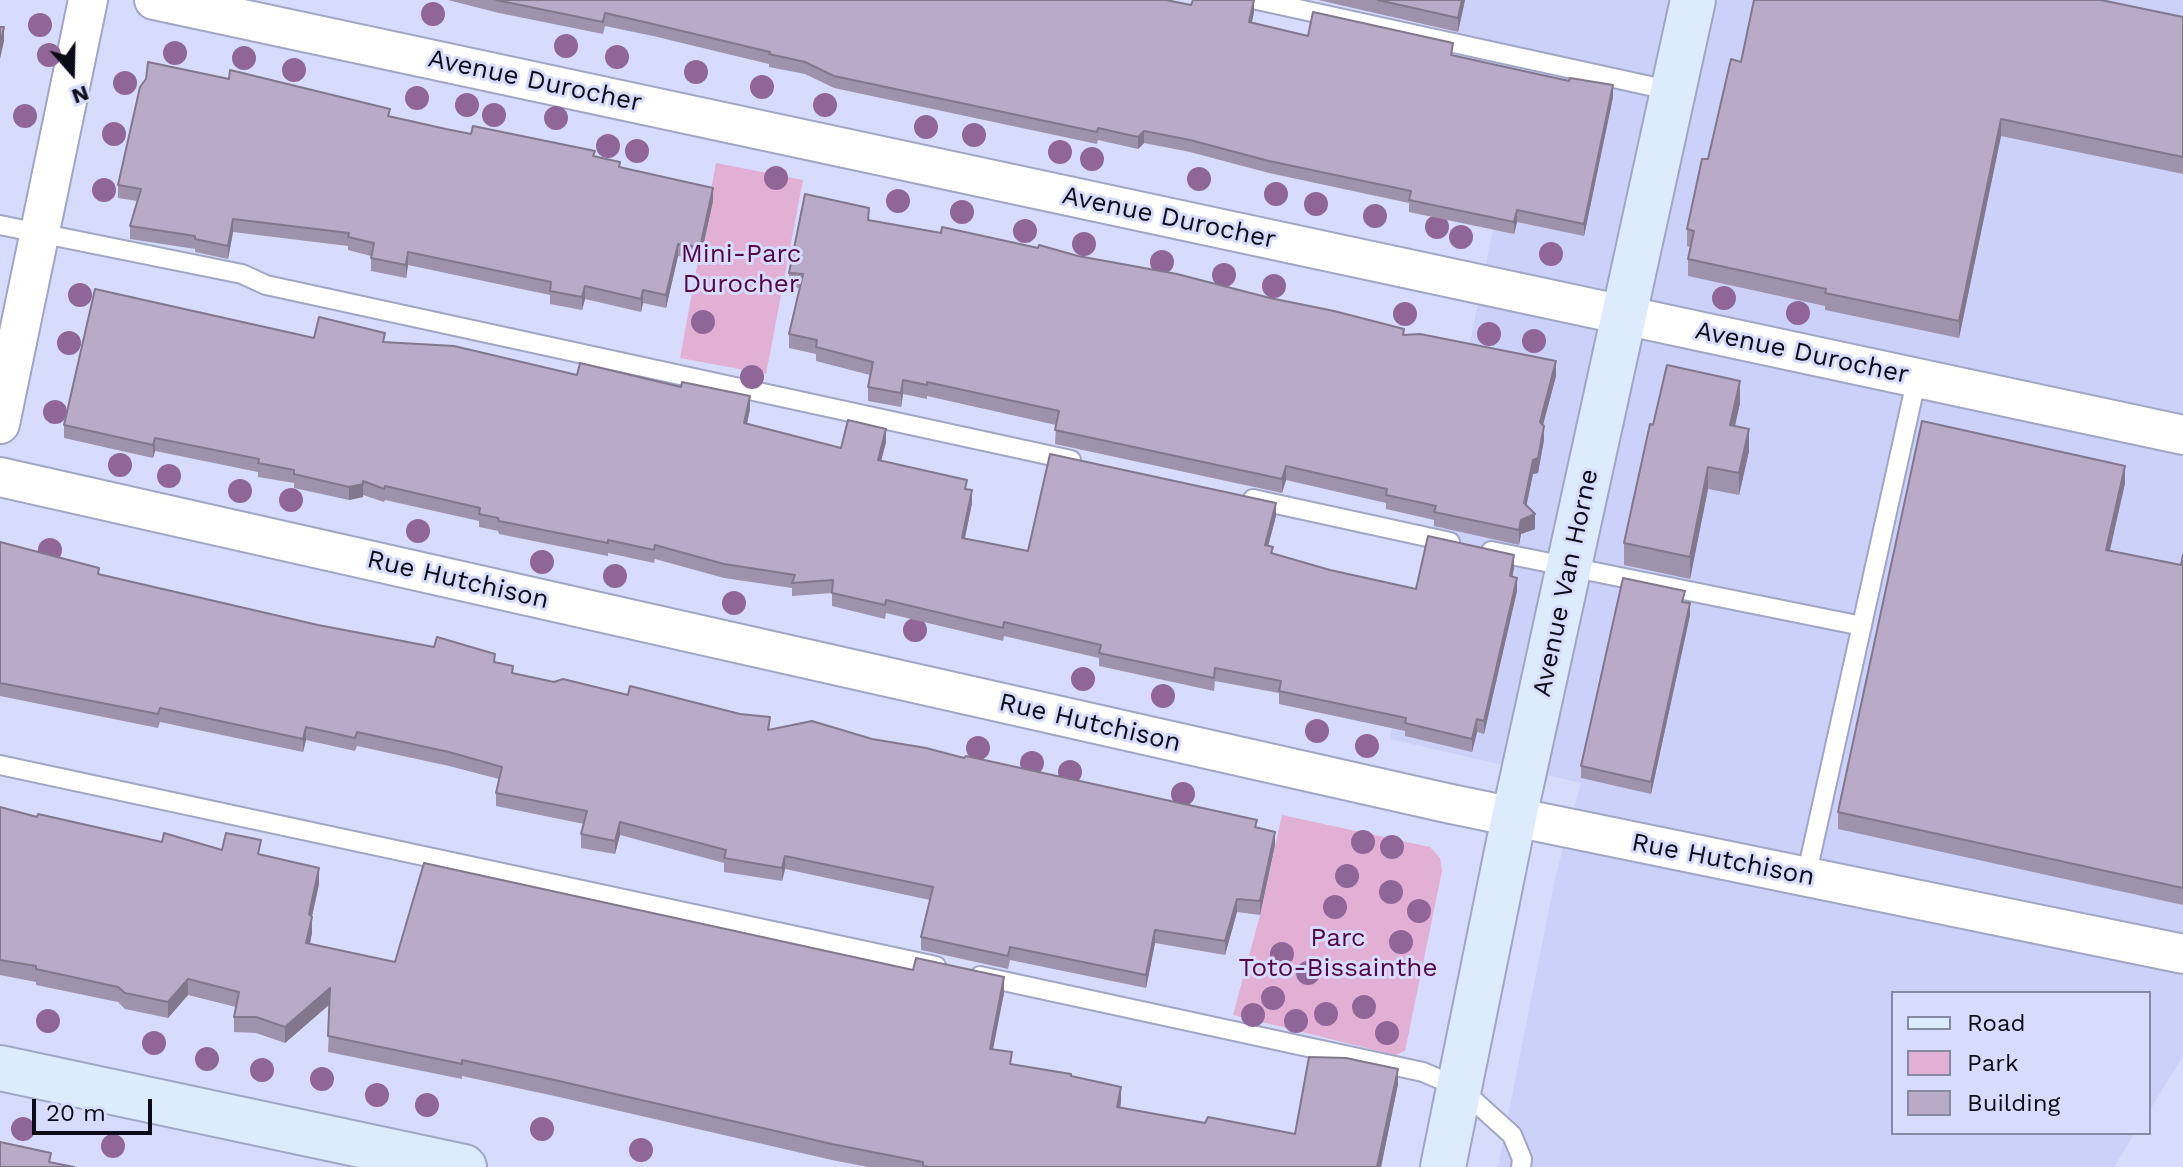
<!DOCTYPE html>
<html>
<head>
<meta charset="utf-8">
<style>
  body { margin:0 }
  #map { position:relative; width:2183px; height:1167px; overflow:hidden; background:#d7dcfd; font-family:"Work Sans",sans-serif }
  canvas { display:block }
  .legend { position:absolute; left:1891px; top:991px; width:260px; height:144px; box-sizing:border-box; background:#d7dcfd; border:2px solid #8589a1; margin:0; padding:10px 14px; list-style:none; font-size:24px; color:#0b0c17 }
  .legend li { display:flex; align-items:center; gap:16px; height:40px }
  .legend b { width:40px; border:2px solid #8589a1 }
  .north { position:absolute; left:32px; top:32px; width:80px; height:80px; -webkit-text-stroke:6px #d7dcfd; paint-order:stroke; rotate:160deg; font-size:22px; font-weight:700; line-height:32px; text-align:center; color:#0b0c17 }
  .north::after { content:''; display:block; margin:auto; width:28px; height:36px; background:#0b0c17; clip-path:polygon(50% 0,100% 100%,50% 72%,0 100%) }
  .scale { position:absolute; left:32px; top:1099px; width:120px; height:36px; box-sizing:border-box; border:4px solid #0b0c17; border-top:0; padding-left:10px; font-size:24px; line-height:28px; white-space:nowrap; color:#0b0c17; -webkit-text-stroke:6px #d7dcfd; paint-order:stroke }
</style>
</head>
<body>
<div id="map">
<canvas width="2183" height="1167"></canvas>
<ul class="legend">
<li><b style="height:10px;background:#dcecfc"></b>Road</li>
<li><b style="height:22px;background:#e2b0d4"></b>Park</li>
<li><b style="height:22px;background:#b9aac8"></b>Building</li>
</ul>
<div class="north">N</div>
<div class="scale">20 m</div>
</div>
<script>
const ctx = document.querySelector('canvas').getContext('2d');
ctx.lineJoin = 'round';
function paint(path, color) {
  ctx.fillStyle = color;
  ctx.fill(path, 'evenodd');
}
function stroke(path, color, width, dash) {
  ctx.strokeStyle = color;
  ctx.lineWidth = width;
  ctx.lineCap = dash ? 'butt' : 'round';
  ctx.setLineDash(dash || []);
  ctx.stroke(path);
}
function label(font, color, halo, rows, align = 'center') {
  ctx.font = font + ' "Work Sans",sans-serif';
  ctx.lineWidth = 6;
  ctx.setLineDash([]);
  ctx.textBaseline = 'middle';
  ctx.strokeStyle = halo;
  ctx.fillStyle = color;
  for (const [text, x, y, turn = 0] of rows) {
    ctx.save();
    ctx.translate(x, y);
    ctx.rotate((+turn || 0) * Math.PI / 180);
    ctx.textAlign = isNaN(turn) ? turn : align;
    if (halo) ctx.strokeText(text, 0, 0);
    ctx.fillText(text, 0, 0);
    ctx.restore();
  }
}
paint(new Path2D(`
  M1464,0H2183V1056L2149,1111V993H1893V1133H2135L2114,1167H1498L1555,878L1581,783L1390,739L1529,50L1457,37Z`), '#cbd1f9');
paint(new Path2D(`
  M716,163L803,180L766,374L680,358Z
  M1282,815L1430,847L1440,858L1442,871L1405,1051L1395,1055L1233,1015L1260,915Z`), '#e2b0d4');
const service = new Path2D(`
  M1257,0L1673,91
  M0,225L242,274L266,285L1071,460
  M1253,499L1450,542
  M1491,551L1862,626
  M0,765L936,966
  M1806,877L1917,377
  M980,976L1423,1072L1460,1088L1512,1135L1522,1159L1521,1167`);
const minor = new Path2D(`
  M154,0L2183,435
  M0,424L88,0
  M0,477L1451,804L2183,954`);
const secondary = new Path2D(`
  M0,1068L464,1167
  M1443,1167L1514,817L1693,0`);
stroke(service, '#a1a6c5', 22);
stroke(minor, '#a1a6c5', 42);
stroke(secondary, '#a1a6c5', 48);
stroke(service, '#fff', 18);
stroke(minor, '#fff', 38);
stroke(secondary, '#dcecfc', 44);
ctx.fillStyle = '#906699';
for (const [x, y] of [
  [433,14],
  [40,25],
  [566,46],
  [175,53],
  [49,55],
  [617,57],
  [244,58],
  [294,70],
  [696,72],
  [125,83],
  [762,87],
  [417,98],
  [467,105],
  [825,105],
  [494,115],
  [25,116],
  [556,118],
  [926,127],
  [114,134],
  [974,135],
  [608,146],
  [637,151],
  [1060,152],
  [1092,159],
  [776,178],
  [1199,179],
  [104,190],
  [1276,194],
  [898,201],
  [1316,204],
  [962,212],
  [1375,216],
  [1437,227],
  [1025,231],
  [1461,237],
  [1084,244],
  [1551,254],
  [1162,262],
  [1224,275],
  [1274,286],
  [80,295],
  [1724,298],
  [1798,313],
  [1405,314],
  [703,322],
  [1489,334],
  [1534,341],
  [69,343],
  [752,377],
  [55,412],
  [120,465],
  [169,476],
  [240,491],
  [291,500],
  [418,531],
  [50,550],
  [542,562],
  [615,576],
  [734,603],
  [915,630],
  [1083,679],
  [1163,696],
  [1317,731],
  [1367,746],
  [978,748],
  [1032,763],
  [1070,772],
  [1183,794],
  [1363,842],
  [1392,847],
  [1347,876],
  [1391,892],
  [1335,907],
  [1419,911],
  [1401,942],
  [1282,954],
  [1308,973],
  [1273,998],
  [1364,1007],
  [1326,1014],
  [1253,1015],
  [48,1021],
  [1296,1021],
  [1387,1033],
  [154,1043],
  [207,1059],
  [262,1070],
  [322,1079],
  [377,1095],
  [427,1105],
  [23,1129],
  [542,1129],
  [113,1146],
  [641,1150]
]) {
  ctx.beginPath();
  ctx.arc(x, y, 12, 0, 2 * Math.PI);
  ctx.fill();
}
paint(new Path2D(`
  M448,0H1166L1191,5L1254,12L1252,22L1308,36L1453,56L1613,97L1584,236L1517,222L1514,234L1409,212V203L1269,173L1190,152L1144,143L1138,149L1098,140L1097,144L834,88L805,74L769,67V64L653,36L605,26L603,34L499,13Z
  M1318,0H1465L1458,32Z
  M2183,17V174L2001,136L1959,338L1825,310V306L1688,276V259L1690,247L1687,246V229L1708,159L1741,62Z
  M390,116L446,129L595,157L713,201L700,260L678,256L666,308L643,303L641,312L585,299L582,310L550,304V295L408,265L406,278L371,271V256L348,250V246L233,232L228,259L195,252V249L130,239V226L137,201L118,198V185Z
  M869,220L1078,256L1404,334L1556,376L1543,425L1544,440L1538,473L1533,474L1526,506L1535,529L1521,534L1519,545L1434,526V520L1386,509V503L1286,480L1282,493L1055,444L1056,425L927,396V399L903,394L901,407L868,401V387L870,375L816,361V354L789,348V334L800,288L789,287V273Z
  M314,338L385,342L577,375L750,409L747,424L841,448L886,442L881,461L967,489L972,503L965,538L1028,551L1276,516L1268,546L1273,553L1330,570L1416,589L1514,568L1512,577L1517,591L1484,734L1477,732L1472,752L1405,736V731L1279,704V693L1215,681L1214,691L1099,666V658L1004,636L1003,641L886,613L885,619L832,606V593L792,596V588L724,578L655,559L654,563L608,553V556L499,534L498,531L479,527V521L385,500L384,502L363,495V497L349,500L294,488V483L258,477V472L155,451L153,458L64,438V425Z
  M1740,403L1735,426L1749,451L1739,495L1708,489L1690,579L1624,565V543Z
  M2125,483L2110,550L2181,565L2183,555V905L1838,829V812Z
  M0,542L99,574L318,625L495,662L513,673L770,729L872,739L964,758L1257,828L1275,845L1260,915L1237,912L1225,955L1155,943L1146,988L1010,960L1008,969L921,950V937L930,900L785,869L782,881L724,872V863L620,835L615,854L581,848V834L584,824L496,806V793L499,779L449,766L357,746L355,751L306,740L303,752L160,722L158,728L0,696Z
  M1690,615L1651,794L1581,778V766Z
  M0,807L37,817L162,842L261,854L319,884L312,917V933L310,944L395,962L1004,993L992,1049L1012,1064L1071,1077L1121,1102L1120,1107L1205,1123L1295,1134L1398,1084L1381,1167H868L832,1160L559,1097L462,1076V1079L328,1052L330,1004L285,1043L256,1033L234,1032V1017L236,1007L188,995L168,1018L125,1009L118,1002L36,985V982L0,975Z`), '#9f92ac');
paint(new Path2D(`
  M1254,0V12L1249,34V22Z
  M1462,0H1465L1458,32V18Z
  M4,27V41L0,59V45Z
  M1613,85V97L1584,236V224Z
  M2001,119V136L1959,338V321Z
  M1144,131V143L1138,149V137Z
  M713,188V201L700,260V247Z
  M1517,210V222L1514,234V222Z
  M233,219V232L228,259V246Z
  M678,244V256L666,308V295Z
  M408,252V265L406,278V265Z
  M585,286V299L582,310V297Z
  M643,290V303L641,312V299Z
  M1556,361V376L1540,436V422Z
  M903,380V394L901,407V393Z
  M1740,381V403L1730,447V425Z
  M750,396V409L744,436V423Z
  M1544,426V440L1538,473L1533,474L1524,517V503L1533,460Z
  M886,429V442L878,473V460Z
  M1749,429V451L1739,495V473Z
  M155,438V451L153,458V445Z
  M1286,466V480L1282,493V479Z
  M2125,466V483L2106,567V550Z
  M1708,467V489L1690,579V557Z
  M363,481V497L349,500V487Z
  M972,490V503L962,551V538Z
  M1276,503V516L1265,558V545Z
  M1535,514V529L1521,534L1519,545V530L1521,520Z
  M1514,555V568L1510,589V576Z
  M1517,578V591L1484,734V721Z
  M1690,603V615L1651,794V782Z
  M1477,719V732L1472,752V739Z
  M306,727V740L303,752V739Z
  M620,822V835L615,854V841Z
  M1275,832V845L1260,915V901Z
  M785,856V869L782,881V868Z
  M319,868V884L309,929V914Z
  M1237,899V912L1225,955V941Z
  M312,917V933L306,959V943Z
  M1155,930V943L1146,988V975Z
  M1004,977V993L990,1065V1049Z
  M188,979V995L168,1018V1002Z
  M330,988V1004L285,1043V1027Z
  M1398,1069V1084L1381,1167H1377Z
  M1121,1087V1102L1117,1122V1107Z`), '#82778c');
const building = new Path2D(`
  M496,0H1166L1191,5L1193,0H1254L1249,22L1308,36L1313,12L1453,43L1451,55L1569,81L1570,78L1613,85L1584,224L1517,210L1514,222L1409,200L1411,191L1269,161L1190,140L1144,131L1138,137L1098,128L1097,132L834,76L805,62L769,54L770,52L653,24L605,13L603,22Z
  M1378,0H1462L1458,18Z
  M1754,0H2101L2183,17V157L2001,119L1959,321L1825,293L1826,289L1688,259L1694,231L1687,229L1702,159H1708L1731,59L1741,62Z
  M0,27H4L0,45Z
  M148,62L229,79L230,70L390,109L388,116L446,129L471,134L473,126L595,151L593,156L620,162L619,167L713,188L700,247L678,244L666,295L643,290L641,299L585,286L582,297L550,291L551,282L408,252L406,265L371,258L374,243L348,237L349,233L233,219L228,246L195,239V236L130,226L141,189L118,185L140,87L146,79Z
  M805,194L869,208L868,220L941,233L942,227L1038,248L1039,245L1078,256L1177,274L1270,298L1334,311L1404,329L1403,335L1420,334L1556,361L1540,422L1544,426L1538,458L1533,460L1524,503L1535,514L1521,520L1519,530L1434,512L1436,506L1386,495L1387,489L1286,466L1282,479L1055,430L1059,411L927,382V385L903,380L901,393L868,387L873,362L816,347L817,340L789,334L803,274L789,273Z
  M95,289L314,338L319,317L385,333L383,342L454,346L577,375L580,363L681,387L682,382L750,396L744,423L841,448L848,420L886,429L878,460L967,480L965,489L972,490L962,538L998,545L1028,551L1050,454L1276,503L1265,545L1273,547L1271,553L1330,570L1416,589L1428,536L1514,555L1510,576L1517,578L1484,721L1477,719L1472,739L1405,723L1406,718L1279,691L1281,681L1215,668L1214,678L1099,653L1101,645L1004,622L1003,628L886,600L885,605L832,593L833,580L792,583L795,575L724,564L655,545L654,550L608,540V543L499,521L498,518L479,514L480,508L385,486L384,489L363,481V484L349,487L294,474V470L258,463L259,459L155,438L153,445L64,425Z
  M1667,365L1740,381L1730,425L1749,429L1739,473L1708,467L1690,557L1624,543L1650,424L1653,425Z
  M1922,421L2125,466L2106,550L2181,565L2183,555V888L1838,812Z
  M0,542L99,568L98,574L318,625L434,647L437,637L495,654L494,662L513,666L512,673L554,682L563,679L628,695L630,686L740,714L770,717L768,730L812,721L872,739L926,748L964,758L966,756L1257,820L1255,827L1275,832L1260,901L1237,899L1225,941L1155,930L1146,975L1010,947L1008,956L921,937L933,887L785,856L782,868L724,858L726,850L620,822L615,841L581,834L587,811L496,793L502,767L449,752L357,732L355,738L306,727L303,739L160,708L158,714L0,683Z
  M1623,578L1685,591L1682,602L1690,603L1651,782L1581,766Z
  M0,807L37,817L38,814L162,842L164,833L222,850L226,833L261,840L258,854L319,868L309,914L312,917L306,943L395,962L424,863L913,970L916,958L1004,977L990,1049L1012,1052L1010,1064L1071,1074V1076L1121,1087L1117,1107L1205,1123L1208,1117L1295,1134L1309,1057L1346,1058L1398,1069L1377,1167H929L923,1166V1162L832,1144L559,1081L462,1060V1064L328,1036L330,988L285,1027L256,1017H234L239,992L188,979L168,1002L125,993L118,987L36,969V966L0,960Z
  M0,1142L51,1153L49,1162L74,1167H0Z`);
paint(building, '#b9aac8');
stroke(building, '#82778c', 2);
label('26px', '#0b0c17', '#d7dcfd', [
  ["Avenue Durocher",535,81,12],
  ["Avenue Durocher",1169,218,12],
  ["Avenue Durocher",1802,353,12],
  ["Rue Hutchison",458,580,13],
  ["Avenue Van Horne",1566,583,-78],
  ["Rue Hutchison",1090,723,13],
  ["Rue Hutchison",1723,860,11]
]);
label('26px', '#550548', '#d7dcfd', [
  ["Mini-Parc",741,254],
  ["Durocher",741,284],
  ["Parc",1338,938],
  ["Toto-Bissainthe",1338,968]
]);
</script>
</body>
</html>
